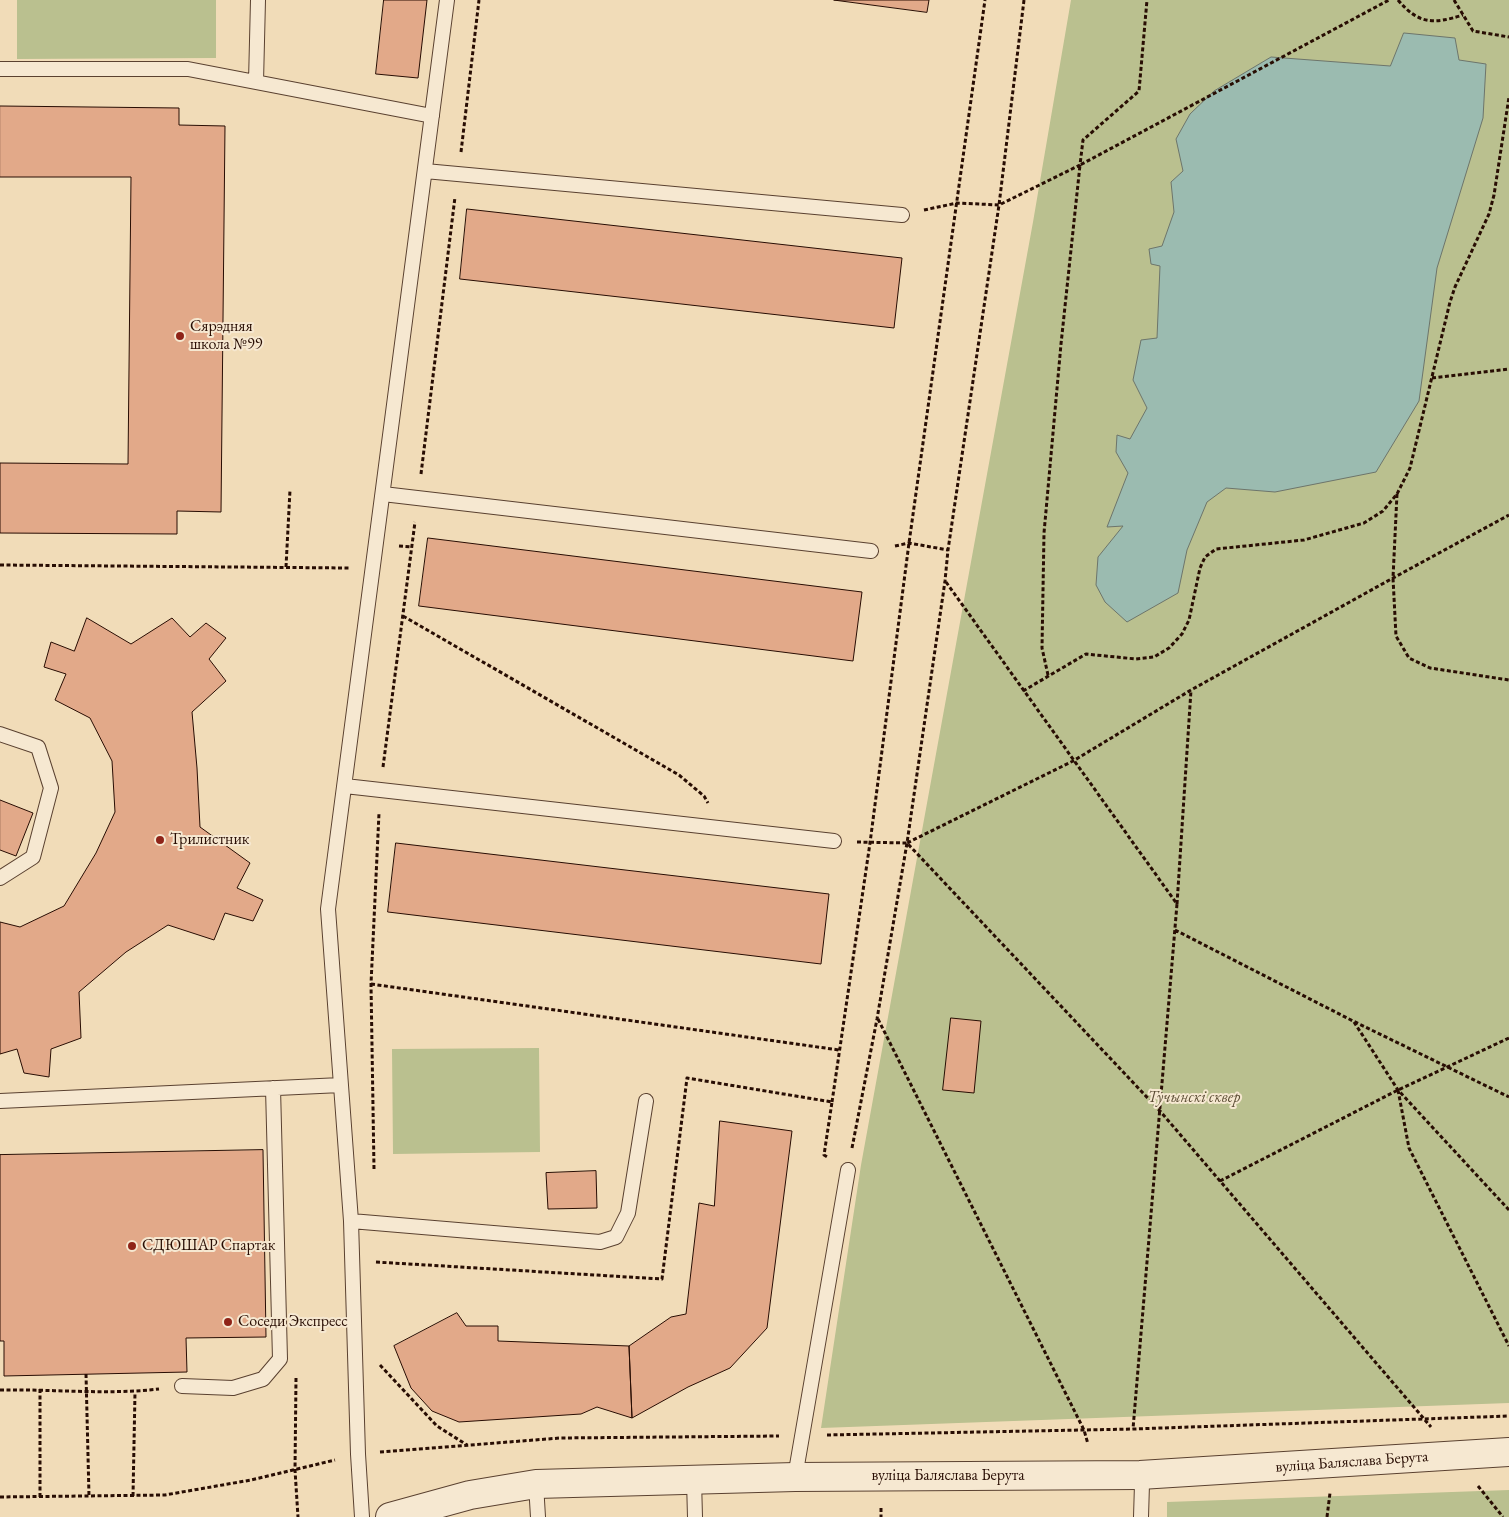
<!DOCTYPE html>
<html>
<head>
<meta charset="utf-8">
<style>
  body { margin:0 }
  canvas { display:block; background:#f1dcb8 }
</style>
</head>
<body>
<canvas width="1509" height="1517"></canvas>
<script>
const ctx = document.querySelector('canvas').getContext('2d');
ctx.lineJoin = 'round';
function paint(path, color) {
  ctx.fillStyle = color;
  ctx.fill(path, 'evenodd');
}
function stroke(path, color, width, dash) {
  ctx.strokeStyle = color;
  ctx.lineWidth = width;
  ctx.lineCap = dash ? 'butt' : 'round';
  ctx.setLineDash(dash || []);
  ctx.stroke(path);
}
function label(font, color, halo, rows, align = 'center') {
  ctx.font = font + ' "EB Garamond",serif';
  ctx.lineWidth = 4;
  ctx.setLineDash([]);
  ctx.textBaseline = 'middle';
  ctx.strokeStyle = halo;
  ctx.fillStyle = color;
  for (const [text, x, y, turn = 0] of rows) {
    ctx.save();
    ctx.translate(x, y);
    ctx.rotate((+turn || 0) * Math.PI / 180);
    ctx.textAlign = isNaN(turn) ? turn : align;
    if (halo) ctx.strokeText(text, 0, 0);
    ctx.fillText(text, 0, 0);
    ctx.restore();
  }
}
paint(new Path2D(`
  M17,0H216V58L17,59Z
  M1071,0H1509V1403L821,1428L861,1165L1033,222Z
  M539,1048L540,1152L393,1154L392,1049Z
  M1509,1490V1517H1167V1502Z`), '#bac08f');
const water = new Path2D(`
  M1404,33L1455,38L1459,60L1486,64L1483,118L1437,268L1419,401L1376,472L1275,492L1226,488L1207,502L1187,550L1178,593L1127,622L1105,602L1096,585L1098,557L1123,526L1107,527L1128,473L1116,452L1117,435L1130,439L1147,408L1133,380L1141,340L1157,338L1160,266L1151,264L1149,249L1162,246L1174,212L1171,182L1183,171L1176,139L1190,114L1214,91L1271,57L1390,66Z`);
paint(water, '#9bbbb0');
stroke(water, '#6d756b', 1);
const building = new Path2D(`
  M384,0H427L418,78L376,74Z
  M834,0H929L927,12Z
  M0,106L179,108V125L225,126L221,512L177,511V534L0,533V463L128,464L131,177H0Z
  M467,209L902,258L894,328L460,279Z
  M428,538L862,592L853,661L419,606Z
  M87,618L131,644L172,618L190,637L206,623L226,638L209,659L226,681L192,712L197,768L200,827L250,863L237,888L263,900L253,921L225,913L214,940L168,925L126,952L79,992L81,1038L51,1049L49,1077L24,1073L17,1049L0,1054V922L20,927L64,906L96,853L115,812L112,761L90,718L55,700L66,674L44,667L51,642L74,651Z
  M0,800L33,813L16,856L0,850Z
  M396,843L829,894L821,964L388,912Z
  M951,1018L981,1021L974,1093L943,1090Z
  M720,1121L792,1131L767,1328L730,1368L688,1387L632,1418L629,1346L671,1317L686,1314L699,1203L714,1206Z
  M263,1150L266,1337L186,1338L187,1372L4,1376V1341H0V1155Z
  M596,1171L597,1208L548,1209L546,1173Z
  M457,1313L466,1326H498V1341L629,1346L632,1418L597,1407L581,1414L459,1422L432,1411L411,1388L394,1346Z`);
paint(building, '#e2a989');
stroke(building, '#280d03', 1);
const service = new Path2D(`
  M0,69H188L432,116
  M256,82L258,0
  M425,171L902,215
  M383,494L871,551
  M0,734L38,747L51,788L33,857L0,878
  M345,786L834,841
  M0,1101L341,1085
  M351,1221L600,1242L616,1237L628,1213L646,1101
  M182,1386L233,1388L263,1379L280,1359L273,1088
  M1140,1475L1142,1484L1141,1517
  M795,1477L848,1170
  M694,1480L695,1517
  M536,1484L538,1517
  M362,1517L358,1454L351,1221L328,909L447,0`);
const tertiary = new Path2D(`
  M390,1517L470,1495L536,1484L795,1477L1140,1475L1509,1452`);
stroke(service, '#5a4130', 16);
stroke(tertiary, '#5a4130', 30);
stroke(new Path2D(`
  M1024,0L999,205L948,550L945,581L907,843L1073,761L1191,690L1393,578L1509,515
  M1398,0C1419,25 1434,24 1463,15
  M1454,0L1473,31L1509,37
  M461,152L479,0
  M924,210L957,203L999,205L1080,165L1083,140L1139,91L1147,0
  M1432,378L1509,369
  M421,474L455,197
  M1397,494L1393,578L1396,636L1409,658L1430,668L1509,680
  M399,546L412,547
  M895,546L909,543L948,550
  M0,565L349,568
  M286,567L290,490
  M946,582L1177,904L1133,1429
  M403,616L679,775L704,796L708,803
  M1048,675L1042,648L1044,533L1061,344L1080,165L1389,0
  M1023,691L1086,654L1136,659L1154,657L1169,648L1182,634L1189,620L1200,568L1205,557L1216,549L1304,540L1364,523L1383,511L1397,494L1410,468L1450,302L1455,287L1489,214L1494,195L1509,97
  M383,767L415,522
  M857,842L907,843L1160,1111L1431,1427
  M1177,904L1191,690
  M1175,930L1353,1021L1509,1097
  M371,984L839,1050
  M878,1019L1084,1430L1088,1444
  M1354,1022L1398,1090L1509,1210
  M1398,1090L1409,1148L1509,1346
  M832,1102L870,843L909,543L985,0
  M852,1148L877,1019L907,843
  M374,1169L371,984L379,813
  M1220,1181L1398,1090L1509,1038
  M376,1262L662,1279L687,1078L832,1102L824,1155L829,1158
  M380,1365L437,1426L467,1445
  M86,1374L89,1496
  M296,1378L295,1470L298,1517
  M40,1389V1497
  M0,1390C53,1389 107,1395 159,1389
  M827,1435L1133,1429L1509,1416
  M380,1452L560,1438L779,1436
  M1478,1486L1503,1517
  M133,1496L135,1392
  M0,1497L165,1495L251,1480L335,1460
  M881,1508V1517
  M1327,1517L1330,1493`), '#280d03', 3, [4, 2.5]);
stroke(service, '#f6e8d1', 14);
stroke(tertiary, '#f6e8d1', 28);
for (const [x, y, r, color] of [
  [180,336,5,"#8f2418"],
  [160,840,5,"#8f2418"],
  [132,1246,5,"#8f2418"],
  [228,1322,5,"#8f2418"]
]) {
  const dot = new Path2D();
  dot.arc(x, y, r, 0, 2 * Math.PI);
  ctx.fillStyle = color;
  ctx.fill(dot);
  stroke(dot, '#f6e8d1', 2);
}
label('16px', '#280d03', '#f6e8d1', [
  ["Сярэдняя",190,327],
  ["школа №99",190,345],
  ["Трилистник",170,840],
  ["СДЮШАР Спартак",142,1246],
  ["Соседи Экспресс",238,1322]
], 'left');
label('italic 16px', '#5b4c34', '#f6e8d1', [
  ["Тучынскі сквер",1194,1098]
]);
label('16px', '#280d03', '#f6e8d1', [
  ["вуліца Баляслава Берута",1352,1462,-4],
  ["вуліца Баляслава Берута",948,1476]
]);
</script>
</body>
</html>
